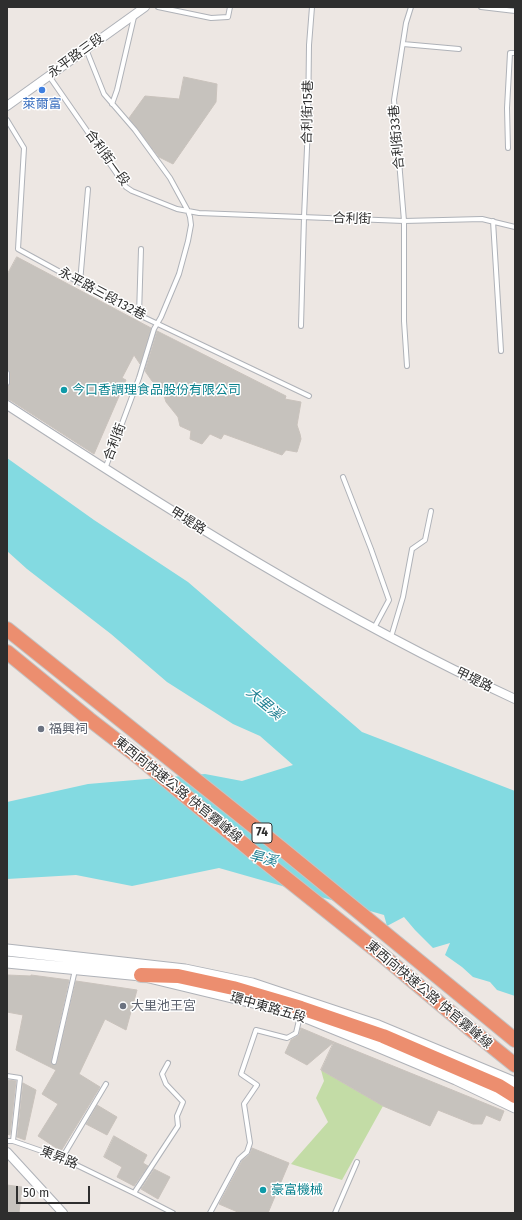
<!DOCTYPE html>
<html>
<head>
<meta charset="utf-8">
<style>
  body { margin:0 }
  #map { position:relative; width:522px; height:1220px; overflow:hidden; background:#ede7e3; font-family:"Fira Sans",sans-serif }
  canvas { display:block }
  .frame { position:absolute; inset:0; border:8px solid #2e2e2e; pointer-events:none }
  .scale { position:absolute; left:16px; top:1186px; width:74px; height:18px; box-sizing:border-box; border:2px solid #2e2e2e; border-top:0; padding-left:5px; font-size:12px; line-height:14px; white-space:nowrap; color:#2e2e2e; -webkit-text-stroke:3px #fff; paint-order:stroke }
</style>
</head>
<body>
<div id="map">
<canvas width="522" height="1220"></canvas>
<div class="frame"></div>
<div class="scale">50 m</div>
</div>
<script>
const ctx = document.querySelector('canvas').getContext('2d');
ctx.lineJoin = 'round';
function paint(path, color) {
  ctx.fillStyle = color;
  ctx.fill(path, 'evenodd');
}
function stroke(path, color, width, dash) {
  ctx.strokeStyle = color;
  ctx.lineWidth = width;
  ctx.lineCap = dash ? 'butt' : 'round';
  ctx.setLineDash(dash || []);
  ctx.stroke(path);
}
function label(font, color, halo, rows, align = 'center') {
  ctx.font = font + ' "Fira Sans","Noto Sans TC",sans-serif';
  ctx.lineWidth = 3;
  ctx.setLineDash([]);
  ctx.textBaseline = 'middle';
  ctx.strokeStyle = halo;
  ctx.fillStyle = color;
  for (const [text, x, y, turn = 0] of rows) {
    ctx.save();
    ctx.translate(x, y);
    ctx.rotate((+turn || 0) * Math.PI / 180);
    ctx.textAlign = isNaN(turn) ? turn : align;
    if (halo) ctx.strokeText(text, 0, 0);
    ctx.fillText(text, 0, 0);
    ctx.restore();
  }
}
paint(new Path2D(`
  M321,1070L383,1106L342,1180L291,1164L328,1122L316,1098L324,1081Z`), '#c3dca6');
paint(new Path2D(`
  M7,458L94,520L188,582L362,732L515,791V996L497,990L490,982L473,977L462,967L445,955L450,943L433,948L415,930L404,917L387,926L384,915L219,868L132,886L76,875L7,879V802L88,784L205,774L242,781L293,765L260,736L233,724L167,682L111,634L27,569L7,551Z`), '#83dae1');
const building = new Path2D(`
  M184,77L217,84L216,102L173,164L159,157L129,118L145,96L179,99Z
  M17,257L151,328L140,364L134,355L122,378L126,380L94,454L10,400H7V386H9L10,383V373L9,370H7V275Z
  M157,331L286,396L285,399L301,402L297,425L300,434L301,439L297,452L286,450L282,455L224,434L221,439L210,434L202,444L190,439L191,431L180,426L178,417L166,402L162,389L152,381L145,371Z
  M7,975L31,976V975L69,980L51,1061V1064L54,1065L57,1063L76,981L137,990L126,1030L105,1019L79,1074L100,1087L61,1151L38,1136L58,1104L42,1094L56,1070L16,1050L23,1015L7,1012Z
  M301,1028L334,1042L307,1065L285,1053L291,1040L299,1035Z
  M334,1042L504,1111L500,1121L486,1115L482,1124H473L438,1110L430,1126L383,1106L321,1070Z
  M7,1080L16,1081L10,1135L7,1134Z
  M23,1083L36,1090L25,1140L17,1137Z
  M97,1105L117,1117L107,1135L86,1124Z
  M114,1136L147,1155L143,1163L148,1166L134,1186L117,1177L122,1167L104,1157Z
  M252,1148L289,1163L268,1213H240L219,1204L242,1161L250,1154Z
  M154,1169L170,1177L158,1199L141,1189Z
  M7,1185L22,1187L19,1213H7Z`);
paint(building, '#c6c2bd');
stroke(building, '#c9c2bc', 1);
const lane = new Path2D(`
  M158,7L211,18L228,17L230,7
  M481,7L515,11
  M403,44L459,49
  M86,49L104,94L135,130L170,178L188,211L190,217L191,225L188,241L179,274L161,317L154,329L139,378L105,469
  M49,76L126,187L132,191L177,209L199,213L404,221L482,219L515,227
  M112,104L117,90L134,17
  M7,120L24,148L18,249L139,315L309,396
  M508,148L507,108L510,53H515
  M493,221L501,351
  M80,283L88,189
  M139,315L141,249
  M301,326L304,217L308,125L309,45L312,7
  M407,366L404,321V221L394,100L406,23L411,7
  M7,373V383
  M343,477L371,549L389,600L374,628
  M391,637L403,597L412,549L425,540L431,511
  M54,1062L75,970
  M7,1076L20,1078L13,1141
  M7,1141H13L62,1158L134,1193L173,1213
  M62,1158L106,1084
  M134,1193L178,1126L177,1116L183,1102L166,1084L162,1074L168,1063
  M210,1213L239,1159L247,1152L250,1143L244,1104L257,1085L241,1074L256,1030L287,1038L296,1033L300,1016
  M335,1213L357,1162`);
const street = new Path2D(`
  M7,106L145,7
  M7,405C171,512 337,617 515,699
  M7,1152L63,1213`);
const secondary = new Path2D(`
  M7,950L185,970L252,984L378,1026L515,1083
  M7,962L141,975L261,1004L301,1015L375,1045L456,1079L515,1107`);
const highway = new Path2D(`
  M7,629L282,849L515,1040
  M7,652L89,719L142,760L253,852L382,955L469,1028L515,1065
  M141,975L178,976L233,988L301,1008L383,1036L499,1086L515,1096`);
stroke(lane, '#afb2b8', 6);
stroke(street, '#afb2b8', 10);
stroke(secondary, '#afb2b8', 13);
stroke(highway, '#c4c4c4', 16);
stroke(lane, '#fff', 4);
stroke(street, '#fff', 8);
stroke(secondary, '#fff', 11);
stroke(highway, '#ec8e6f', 14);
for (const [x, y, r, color] of [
  [42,90,4,"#3f7fe0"],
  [64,390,4,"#0f9aa8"],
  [41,729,4,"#6b7280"],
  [123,1006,4,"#6b7280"],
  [263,1190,4,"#0f9aa8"]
]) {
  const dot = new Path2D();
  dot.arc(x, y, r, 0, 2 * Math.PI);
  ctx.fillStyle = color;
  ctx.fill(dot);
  stroke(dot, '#fff', 1.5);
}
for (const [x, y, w] of [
  [262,833,20]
]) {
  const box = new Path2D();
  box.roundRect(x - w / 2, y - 10, w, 20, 3);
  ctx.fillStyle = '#fff';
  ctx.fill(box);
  stroke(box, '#2e2e2e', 1);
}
label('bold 12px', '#2e2e2e', null, [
  ["74",262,833]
]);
label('13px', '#2e2e2e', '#fff', [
  ["永平路三段",76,56,-36],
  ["合利街15巷",308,112,-89],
  ["合利街33巷",397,137,-95],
  ["合利街一段",107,158,54],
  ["合利街",352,219,2],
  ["永平路三段132巷",102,294,28],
  ["合利街",115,442,-69],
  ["甲堤路",188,521,32],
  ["甲堤路",474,680,26],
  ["東西向快速公路 快官霧峰線",178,790,39],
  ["東西向快速公路 快官霧峰線",429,995,40],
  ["環中東路五段",268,1008,16],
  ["東昇路",59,1158,22]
]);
label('13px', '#366cbe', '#fff', [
  ["萊爾富",42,104]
]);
label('13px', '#0d838f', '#fff', [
  ["今口香調理食品股份有限公司",72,390],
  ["豪富機械",271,1190]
], 'left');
label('13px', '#5b616d', '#fff', [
  ["福興祠",49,729],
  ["大里池王宮",131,1006]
], 'left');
label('italic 14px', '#1f7f91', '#fff', [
  ["大里溪",264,704,40],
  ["旱溪",263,859,14]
]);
</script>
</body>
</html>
